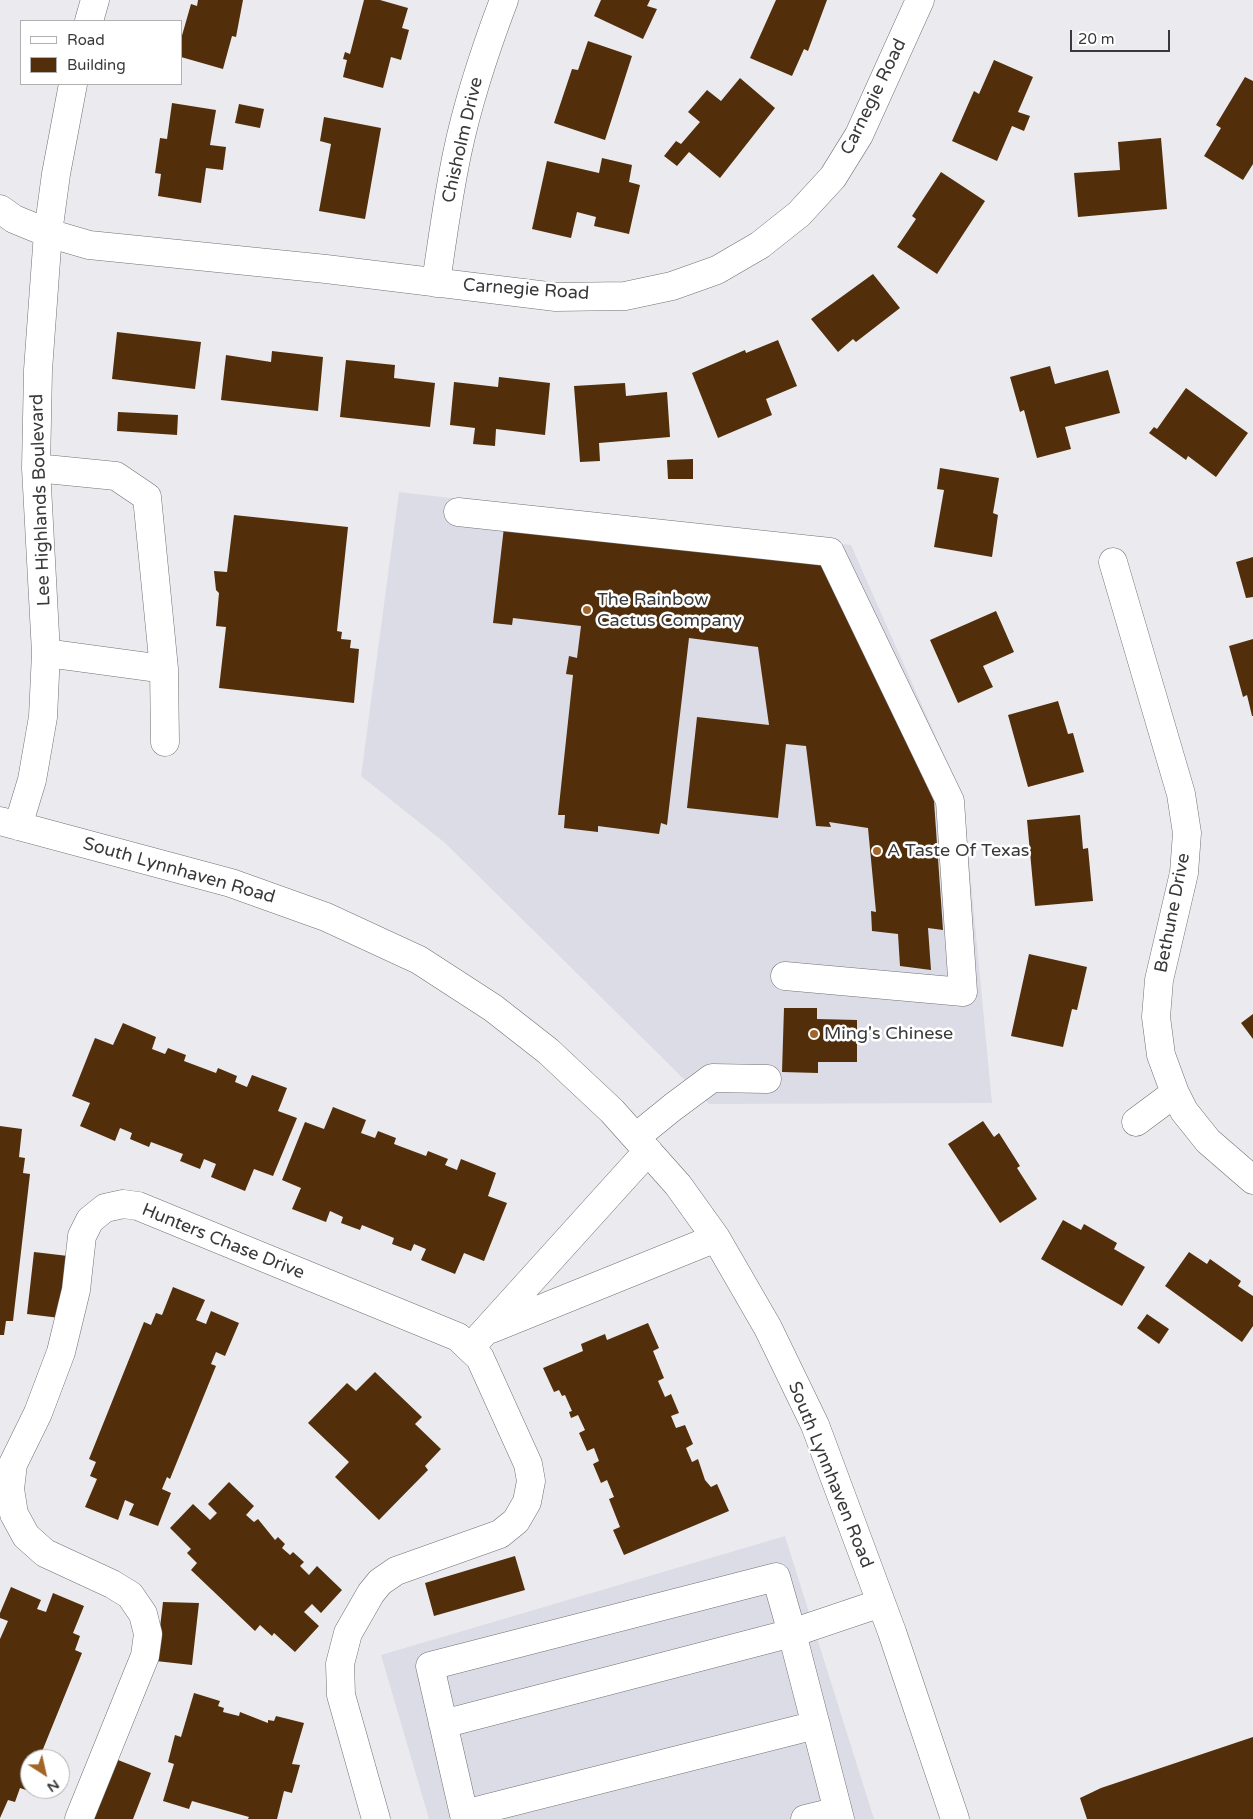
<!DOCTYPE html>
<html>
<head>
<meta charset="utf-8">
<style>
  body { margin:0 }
  #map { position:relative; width:1253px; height:1819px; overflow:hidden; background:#ebebef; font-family:"Varela Round",sans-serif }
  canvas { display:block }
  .legend { position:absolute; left:20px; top:20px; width:162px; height:65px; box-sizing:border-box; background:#fff; border:1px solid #b0b0b1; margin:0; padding:6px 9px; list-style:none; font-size:15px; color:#39393b }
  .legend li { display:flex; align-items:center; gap:10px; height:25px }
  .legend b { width:25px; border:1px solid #b0b0b1 }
  .north { position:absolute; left:20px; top:1749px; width:50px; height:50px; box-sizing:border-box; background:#fff; border:1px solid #b0b0b1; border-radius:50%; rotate:145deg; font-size:14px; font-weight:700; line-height:20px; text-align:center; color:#39393b }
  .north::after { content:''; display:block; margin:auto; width:18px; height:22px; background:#a26529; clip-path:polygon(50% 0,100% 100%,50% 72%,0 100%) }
  .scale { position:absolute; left:1070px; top:30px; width:100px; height:22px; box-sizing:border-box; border:2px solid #39393b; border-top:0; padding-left:6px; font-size:15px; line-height:18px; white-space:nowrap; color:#39393b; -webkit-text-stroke:4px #fff; paint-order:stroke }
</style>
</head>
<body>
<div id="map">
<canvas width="1253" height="1819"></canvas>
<ul class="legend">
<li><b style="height:6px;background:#fff"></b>Road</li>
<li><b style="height:14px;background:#522f0a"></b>Building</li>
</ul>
<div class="north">N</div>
<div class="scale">20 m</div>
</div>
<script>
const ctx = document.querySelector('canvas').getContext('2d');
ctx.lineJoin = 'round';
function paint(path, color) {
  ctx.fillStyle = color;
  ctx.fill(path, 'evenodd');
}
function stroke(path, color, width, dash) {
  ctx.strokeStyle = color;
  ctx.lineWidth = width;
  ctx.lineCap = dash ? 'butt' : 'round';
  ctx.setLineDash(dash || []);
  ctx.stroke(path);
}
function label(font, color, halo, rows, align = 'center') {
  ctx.font = font + ' "Varela Round",sans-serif';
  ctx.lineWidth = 5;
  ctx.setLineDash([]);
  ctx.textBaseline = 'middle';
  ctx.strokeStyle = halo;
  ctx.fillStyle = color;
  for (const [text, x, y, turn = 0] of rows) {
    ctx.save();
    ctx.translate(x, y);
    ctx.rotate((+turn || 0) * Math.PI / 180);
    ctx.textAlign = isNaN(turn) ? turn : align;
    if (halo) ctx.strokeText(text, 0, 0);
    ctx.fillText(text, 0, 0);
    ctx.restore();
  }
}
paint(new Path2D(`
  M399,492L851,545L963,798L992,1103L709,1104L445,843L361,776Z
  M785,1536L874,1819H429L381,1655Z`), '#dcdce7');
paint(new Path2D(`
  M198,0H243L236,37L232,36L223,69L181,57V39L191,4L197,6Z
  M364,0H380L408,8L402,28L409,30L401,60L391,57L383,88L343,77L347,60L343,59L345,52L350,54Z
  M601,0H650L647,6L657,9L643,39L594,16Z
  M776,0H827L808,51L804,49L792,76L750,58Z
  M588,41L632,56L605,140L554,123L572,69L578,70Z
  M994,60L1033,77L1018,112L1030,116L1024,131L1012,126L997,161L952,141L974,91L979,94Z
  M1245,77L1253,81V164L1243,180L1204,156L1221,128L1216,125Z
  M740,78L775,108L720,178L689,152L677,166L664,156L676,141L681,144L700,122L688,112L707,90L721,101Z
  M172,103L216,110L210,145L226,147L223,170L206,168L201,203L158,196L161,174L155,173L160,138L167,139Z
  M239,104L264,109L260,128L235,123Z
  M324,117L381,128L365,219L319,211L331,144L320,141Z
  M1161,138L1167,209L1078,217L1074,173L1120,170L1118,142Z
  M602,158L632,165L629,182L640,185L629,234L594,226L596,217L577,212L571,238L532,229L547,161L599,173Z
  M941,172L985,201L937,274L897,247L916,219L912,216Z
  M873,274L900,308L856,342L853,339L838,352L811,319Z
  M117,332L201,342L195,389L112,379Z
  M778,340L797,386L766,399L772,415L718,438L692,373L745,350L746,353Z
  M272,351L323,357L318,411L221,400L226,355L271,362Z
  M346,360L395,365L394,378L435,383L430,427L340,417Z
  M1050,366L1055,384L1108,370L1120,413L1065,427L1071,449L1037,458L1024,410L1020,412L1010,377Z
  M499,377L550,383L545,435L496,429L495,446L473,444L475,428L450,425L454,382L498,387Z
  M625,383L626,396L667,392L670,437L599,443L600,461L580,462L574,386Z
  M1186,388L1248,433L1216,477L1188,456L1186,460L1149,433L1154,427L1157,429Z
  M118,412L178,415L177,435L117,431Z
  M693,459V479H668L667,460Z
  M940,468L999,478L993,513L998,515L992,557L934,547L944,490L937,489Z
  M234,515L348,527L337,631L342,632L341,639L351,640L350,648L359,649L354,703L219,688L226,627L216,626L219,593L216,590L214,571L227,572Z
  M504,527L822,561L934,801L943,930L928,928L931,970L900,966L898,934L872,931L871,911L876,912L868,828L829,822L831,827L816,826L806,746L786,744L778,818L687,808L697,717L769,725L758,647L689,638L667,825L661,823L659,834L598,826V832L564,828L565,815H558L573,675L566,674L569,656L577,658L581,626L513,618L512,625L493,623Z
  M1253,557V597L1246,598L1236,562Z
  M996,611L1014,652L983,666L993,687L958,703L930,640Z
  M1253,639V716H1252L1247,695L1243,697L1229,646Z
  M1058,701L1068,734L1073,733L1084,772L1028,787L1008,715Z
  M1080,815L1083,849L1088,848L1093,901L1035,906L1027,820Z
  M1029,954L1087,967L1077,1010L1072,1009L1063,1047L1011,1036Z
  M784,1008H817V1019L857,1020V1062H818V1073L782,1072Z
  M1253,1014V1039L1241,1023Z
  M123,1023L156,1037L152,1049L165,1054L168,1048L186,1055L184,1061L216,1073L218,1068L237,1076L235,1082L247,1087L252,1075L287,1088L278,1111L297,1118L273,1176L254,1169L245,1191L211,1177L216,1164L204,1159L200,1169L180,1161L183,1154L151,1142L149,1147L130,1139L132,1133L120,1128L115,1141L80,1126L90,1103L72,1096L95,1038L113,1045Z
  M333,1107L366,1120L361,1133L375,1138L378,1131L396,1138L394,1144L426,1156L428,1151L448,1159L445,1165L457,1170L461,1159L496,1173L488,1196L507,1203L484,1261L464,1253L455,1274L421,1260L426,1249L414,1244L411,1251L392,1244L394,1238L362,1225L360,1230L341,1223L343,1217L330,1211L326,1222L292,1209L301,1188L282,1180L305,1122L324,1129Z
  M983,1121L994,1137L999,1133L1020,1166L1017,1168L1037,1199L1000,1223L948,1144Z
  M0,1126L22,1129L19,1157L25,1158L23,1173L30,1174L13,1321H6L4,1335H0Z
  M1063,1220L1081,1230L1084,1224L1117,1243L1114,1249L1145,1267L1122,1306L1041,1259Z
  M34,1252L68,1256L60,1318L27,1314Z
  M1189,1252L1207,1264L1210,1259L1241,1281L1238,1286L1253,1296V1326L1242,1342L1165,1286Z
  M173,1287L205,1300L196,1320L206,1324L211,1311L239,1323L225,1356L216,1352L211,1364L216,1366L170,1479L167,1477L162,1489L171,1493L158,1526L129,1515L134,1504L125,1500L118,1520L85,1507L97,1479L90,1476L96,1462L89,1459L144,1322L151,1325L156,1313L162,1315Z
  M1147,1314L1169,1329L1159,1344L1137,1328Z
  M648,1323L659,1348L653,1351L664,1378L658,1381L665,1397L671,1394L679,1413L671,1416L676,1428L685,1425L693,1444L686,1448L692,1462L698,1459L705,1480L711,1487L717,1484L729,1511L624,1555L613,1530L620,1527L609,1499L614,1497L607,1480L601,1483L593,1464L599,1461L594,1448L587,1451L579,1433L585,1430L578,1415L571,1418L569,1412L572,1411L565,1395L562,1396L559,1390L554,1392L543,1368L583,1351L581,1344L605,1334L607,1340Z
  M375,1372L422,1417L415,1424L441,1449L425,1466L428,1470L379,1520L335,1477L349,1462L308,1423L347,1383L356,1391Z
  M229,1482L254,1506L246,1515L254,1522L258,1519L275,1540L278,1537L285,1544L282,1548L290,1555L293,1552L304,1562L300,1566L309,1575L317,1566L342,1590L321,1613L312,1604L304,1612L319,1626L295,1652L274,1633L272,1636L260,1625L255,1631L191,1570L197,1563L187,1553L191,1549L170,1528L193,1504L210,1520L217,1513L208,1504Z
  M515,1556L525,1590L434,1616L425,1583Z
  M11,1587L41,1600L37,1609L46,1612L53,1593L84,1606L73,1633L80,1636L75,1650L82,1653L39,1759H30V1781L26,1790L20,1788L15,1802L8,1800L0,1818V1639L8,1621L0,1618V1613Z
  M163,1602L199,1603L192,1665L156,1661Z
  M194,1693L220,1701L218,1706L224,1708L223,1712L239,1716L240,1712L268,1723V1720L274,1721L276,1716L304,1723L292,1764L300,1765L292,1793L284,1791L277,1819H248L249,1817L192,1801L189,1809L163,1801L174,1764L168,1762L175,1735L181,1737Z
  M1253,1737V1819H1087L1080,1798L1101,1788Z
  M118,1760L151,1773L133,1819H94Z`), '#522f0a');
const minor = new Path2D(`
  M89,21L95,0
  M0,209L14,219L48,233L89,245L326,269L556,297L625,296L672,286L717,270L760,245L799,214L833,177L859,135L920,0
  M436,283C442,240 448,197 457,154C468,101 485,50 504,0
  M36,468L116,476L147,497L164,669L165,742
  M458,512L830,552L950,801L963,992L785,976
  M1113,562L1181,794L1187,833L1184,873L1159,980L1156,1017L1161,1055L1175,1093L1184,1111L1208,1141L1253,1180
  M46,653L164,669
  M0,821L231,883L326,917L419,960L493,1008L548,1051L612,1111L678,1185L716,1238L768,1328L815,1425L892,1632L955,1819
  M18,826L32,780L43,717L46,653L36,468L38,370L48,233L56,174L73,84
  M1136,1122L1175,1093
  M636,1137L673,1107L712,1078L767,1079
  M491,1329L716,1238
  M470,1348L648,1151
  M443,1724L792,1633L776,1577L430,1666L465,1819
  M464,1814L816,1725
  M79,1819L145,1656L148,1634L143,1614L130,1595L112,1584L45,1553L26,1536L14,1514L10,1489L13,1464L38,1413L61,1352L76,1290L82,1236L90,1220L105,1208L123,1204L138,1206L458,1337L480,1358L528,1464L531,1481L527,1502L516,1521L500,1534L396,1571L380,1582L371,1593L348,1633L340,1664L341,1695L376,1819
  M805,1819L838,1811
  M840,1819L792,1633L881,1603`);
stroke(minor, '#717175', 29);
stroke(minor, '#fff', 28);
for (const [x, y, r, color] of [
  [587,610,5,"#a26529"],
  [877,851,5,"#a26529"],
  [814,1034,5,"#a26529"]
]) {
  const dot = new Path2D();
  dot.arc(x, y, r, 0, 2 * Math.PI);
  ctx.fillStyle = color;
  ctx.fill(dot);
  stroke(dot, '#fff', 2);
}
label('18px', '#39393b', '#fff', [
  ["Carnegie Road",874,97,-64],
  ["Chisholm Drive",463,140,-77],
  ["Carnegie Road",526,290,4],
  ["Lee Highlands Boulevard",41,500,-92],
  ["South Lynnhaven Road",179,871,16],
  ["Bethune Drive",1173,913,-79],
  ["Hunters Chase Drive",223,1242,22],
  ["South Lynnhaven Road",830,1475,68]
]);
label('18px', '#39393b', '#fff', [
  ["The Rainbow",597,600],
  ["Cactus Company",597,621],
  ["A Taste Of Texas",887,851],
  ["Ming's Chinese",824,1034]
], 'left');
</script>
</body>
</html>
